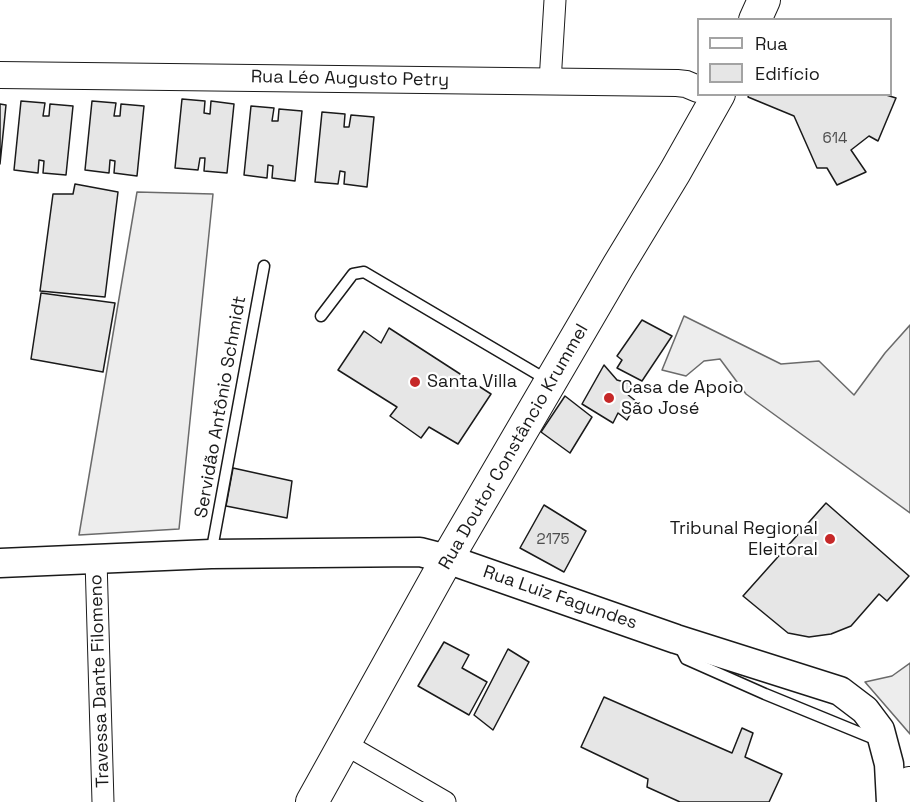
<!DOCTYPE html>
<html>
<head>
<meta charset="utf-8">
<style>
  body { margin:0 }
  #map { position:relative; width:910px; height:802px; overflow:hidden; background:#fff; font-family:"Space Grotesk",sans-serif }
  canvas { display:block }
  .legend { position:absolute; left:697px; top:18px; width:195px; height:78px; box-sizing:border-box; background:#fff; border:2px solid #a3a3a3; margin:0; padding:8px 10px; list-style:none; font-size:18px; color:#1a1a1a }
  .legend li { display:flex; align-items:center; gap:12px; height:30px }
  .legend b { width:30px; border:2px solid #a3a3a3 }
</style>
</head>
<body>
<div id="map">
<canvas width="910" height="802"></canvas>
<ul class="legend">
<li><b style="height:8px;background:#fff"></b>Rua</li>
<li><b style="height:16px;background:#e6e6e6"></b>Edifício</li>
</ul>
</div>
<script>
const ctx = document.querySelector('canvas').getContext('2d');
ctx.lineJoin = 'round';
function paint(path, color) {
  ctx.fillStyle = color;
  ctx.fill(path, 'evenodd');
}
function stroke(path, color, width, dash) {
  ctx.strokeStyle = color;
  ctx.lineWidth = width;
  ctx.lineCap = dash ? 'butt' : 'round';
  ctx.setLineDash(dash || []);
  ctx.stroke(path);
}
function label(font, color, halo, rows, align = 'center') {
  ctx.font = font + ' "Space Grotesk",sans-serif';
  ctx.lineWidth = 4.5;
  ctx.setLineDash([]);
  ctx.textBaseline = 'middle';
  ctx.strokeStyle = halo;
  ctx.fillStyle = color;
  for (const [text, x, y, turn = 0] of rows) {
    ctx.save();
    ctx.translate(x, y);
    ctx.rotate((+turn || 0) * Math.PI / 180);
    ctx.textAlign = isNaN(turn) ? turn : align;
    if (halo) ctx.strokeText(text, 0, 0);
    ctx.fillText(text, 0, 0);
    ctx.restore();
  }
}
const built = new Path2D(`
  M137,192L213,194L179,529L79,535Z
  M684,316L781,364L819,361L854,395L885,353L910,325V513L746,394L720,359L704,361L686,376L662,370Z
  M910,663V734L865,682L892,676Z`);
paint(built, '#ededed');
stroke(built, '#6a6a6a', 1.5);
const building = new Path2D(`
  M749,94H883L896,98L878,141L869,136L851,150L866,172L837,185L827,168H817L794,116L748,97Z
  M182,99L205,101L204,113L210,114L211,101L234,104L227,173L204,171L205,158H200L198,170L175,168Z
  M21,101L45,103L43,116H49L50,104L73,106L66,175L43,173L44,161L39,160L38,173L14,170Z
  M92,101L116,103L114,116H120L121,104L144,106L137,176L114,173L115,161L110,160L109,173L85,170Z
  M0,104L6,105L0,164Z
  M251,106L274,108L272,121H278L279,109L302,111L295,181L272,178L273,166L268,165L267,178L244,175Z
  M322,112L345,114L344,127H349L351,115L374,117L367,187L344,184L345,172L340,171L338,184L315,182Z
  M75,184L118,192L105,297L40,291L53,194H73Z
  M41,293L115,303L103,372L31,359Z
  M642,320L672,336L642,381L617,368L622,360L617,356Z
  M389,328L491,394L458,444L429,427L421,438L390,416L397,407L338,370L364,331L381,343Z
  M604,365L617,380L631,384L627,394L637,402L627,420L618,413L613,423L582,404Z
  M565,396L592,417L570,453L541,432Z
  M233,468L292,481L287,518L226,506Z
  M826,503L909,576L887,601L879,594L851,626L831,634L809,637L788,633L743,596Z
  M544,505L586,531L564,572L520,548Z
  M444,642L469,655L462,668L487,682L469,715L418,686Z
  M508,649L529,662L493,730L474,715Z
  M604,697L732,753L742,728L753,733L745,757L782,774L769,802H680L647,787L648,779L581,747Z`);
paint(building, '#e6e6e6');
stroke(building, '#1a1a1a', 1.5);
const service = new Path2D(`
  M321,316L353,274L364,272L549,381
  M211,554L264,266
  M679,645L686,659L765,694L870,737`);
const minor = new Path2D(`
  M550,82L555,0
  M96,560L103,802
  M345,744L445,802`);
const tertiary = new Path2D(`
  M0,75L677,83L686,84L698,89`);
const secondary = new Path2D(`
  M0,563L211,554L420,552L447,559L676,639L840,691L865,710L880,730L889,764L891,802`);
const primary = new Path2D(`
  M755,20L764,0
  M312,802L447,559L618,266L675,172L719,94
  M894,802L910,783`);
stroke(service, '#1a1a1a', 13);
stroke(minor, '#1a1a1a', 23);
stroke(tertiary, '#1a1a1a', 28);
stroke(secondary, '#1a1a1a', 31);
stroke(primary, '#1a1a1a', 34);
stroke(service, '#fff', 10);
stroke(minor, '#fff', 21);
stroke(tertiary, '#fff', 26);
stroke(secondary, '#fff', 28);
stroke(primary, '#fff', 32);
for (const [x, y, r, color] of [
  [415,382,6,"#c62828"],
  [609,398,6,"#c62828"],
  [830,539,6,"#c62828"]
]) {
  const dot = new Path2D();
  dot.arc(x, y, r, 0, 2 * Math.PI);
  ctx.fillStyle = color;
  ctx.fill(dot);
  stroke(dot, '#fff', 2);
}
label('15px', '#4d4d4d', null, [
  ["614",835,139],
  ["2175",553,540]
]);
label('18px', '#1a1a1a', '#fff', [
  ["Rua Léo Augusto Petry",350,79,1],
  ["Servidão Antônio Schmidt",221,407,-80],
  ["Rua Doutor Constâncio Krummel",514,447,-60],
  ["Rua Luiz Fagundes",560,598,19],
  ["Travessa Dante Filomeno",100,681,-92]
]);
label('18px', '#1a1a1a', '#fff', [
  ["Santa Villa",427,382],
  ["Casa de Apoio",621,388],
  ["São José",621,409],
  ["Tribunal Regional",818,529,"right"],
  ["Eleitoral",818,550,"right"]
], 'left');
</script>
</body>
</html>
